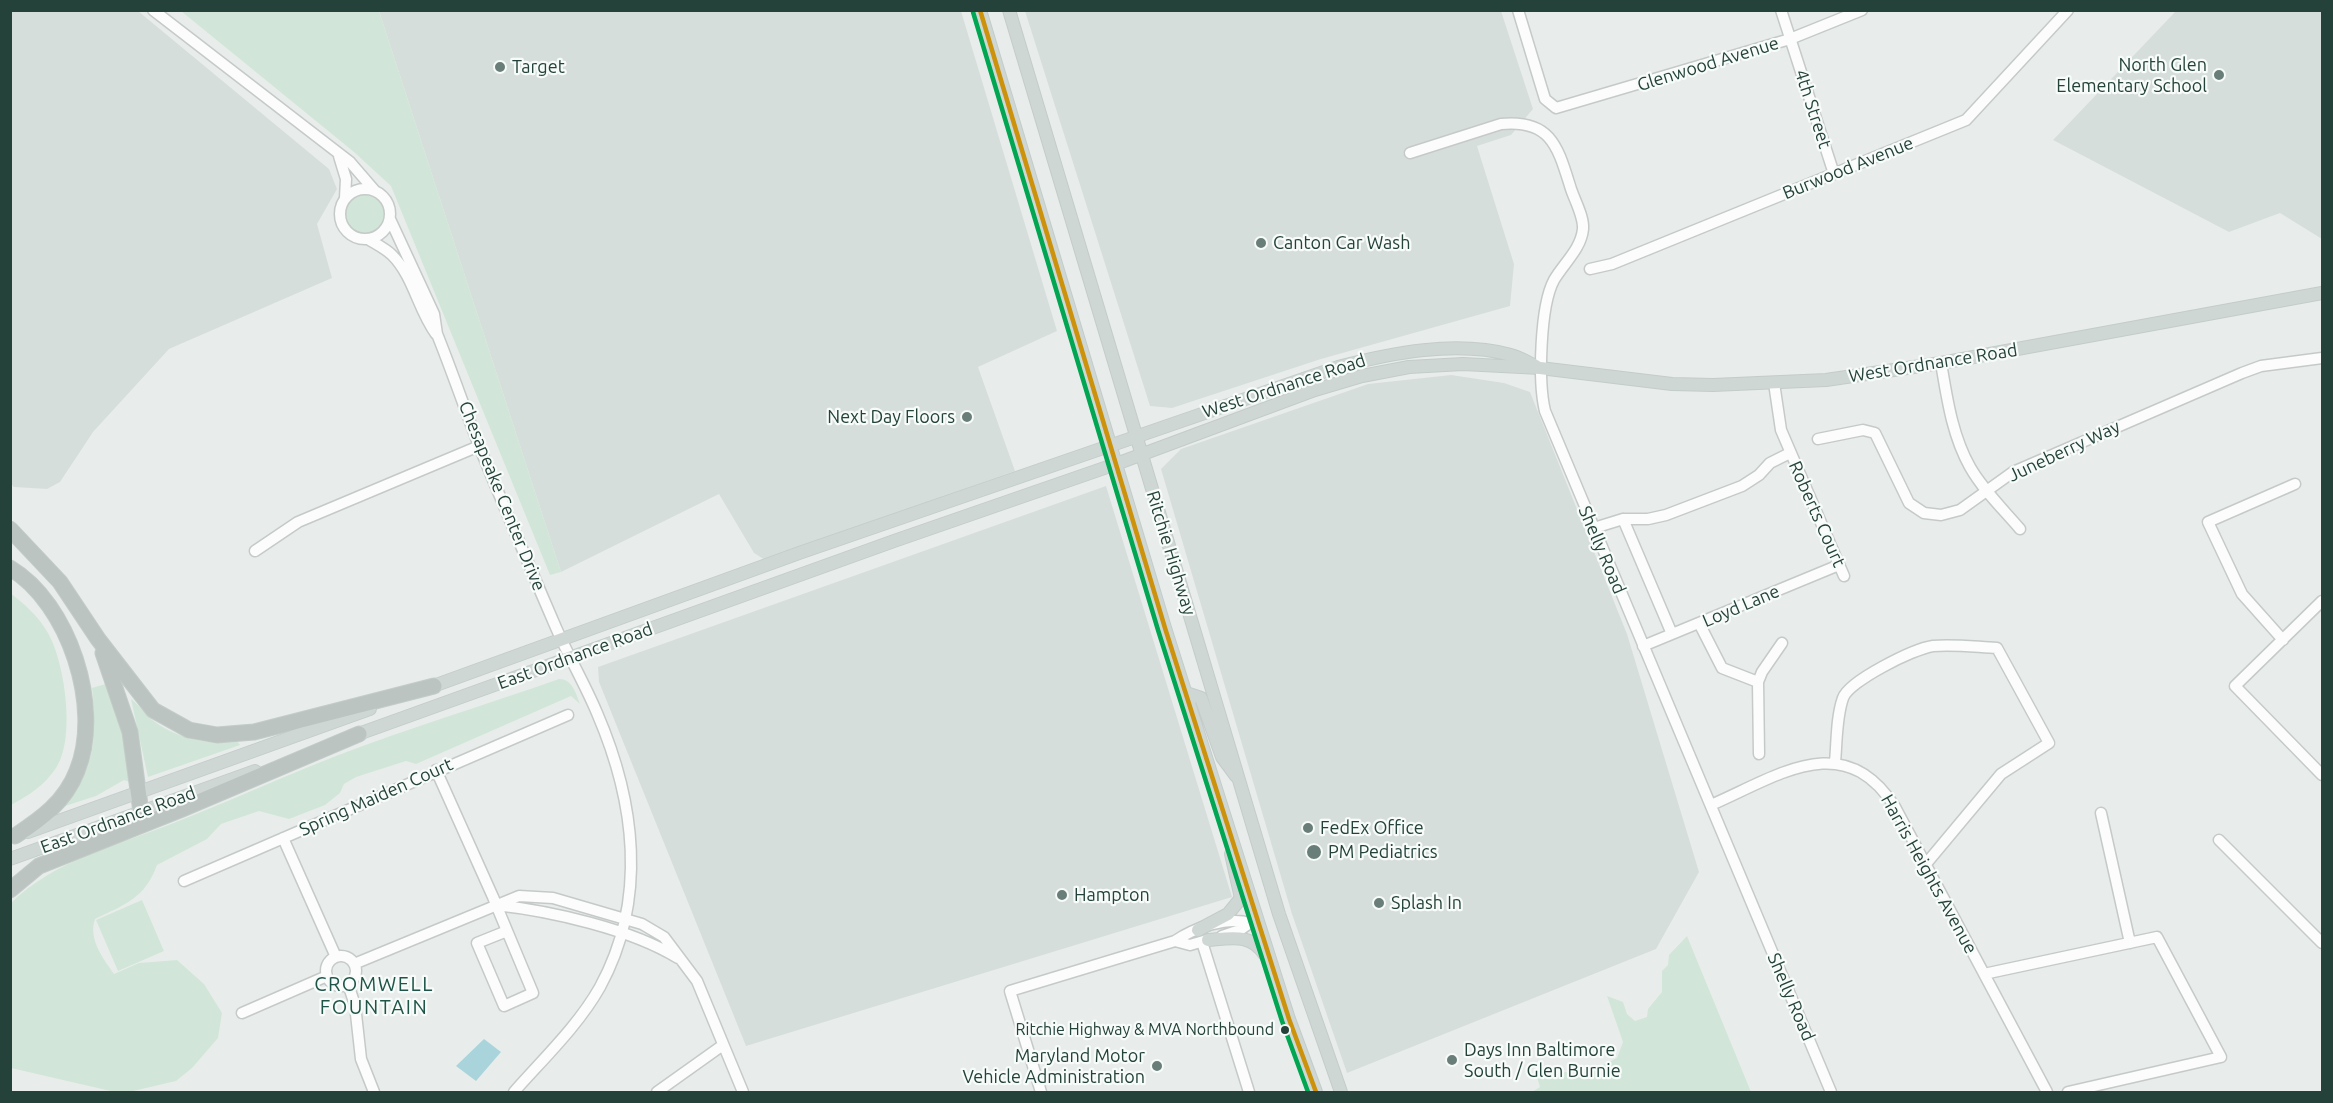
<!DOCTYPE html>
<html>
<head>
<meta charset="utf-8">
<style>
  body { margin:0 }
  #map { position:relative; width:2333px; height:1103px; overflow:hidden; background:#e8edeb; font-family:Ubuntu,sans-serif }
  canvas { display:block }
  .frame { position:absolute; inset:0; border:12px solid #24423a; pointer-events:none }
</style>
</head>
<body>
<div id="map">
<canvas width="2333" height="1103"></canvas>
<div class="frame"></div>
</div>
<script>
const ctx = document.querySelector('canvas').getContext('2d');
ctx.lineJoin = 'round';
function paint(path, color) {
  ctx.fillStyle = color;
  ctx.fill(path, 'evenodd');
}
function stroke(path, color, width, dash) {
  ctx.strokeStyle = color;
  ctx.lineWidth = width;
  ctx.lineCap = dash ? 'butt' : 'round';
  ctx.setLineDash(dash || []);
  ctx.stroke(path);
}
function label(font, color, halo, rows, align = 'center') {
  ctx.font = font + ' Ubuntu,sans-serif';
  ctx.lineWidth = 4.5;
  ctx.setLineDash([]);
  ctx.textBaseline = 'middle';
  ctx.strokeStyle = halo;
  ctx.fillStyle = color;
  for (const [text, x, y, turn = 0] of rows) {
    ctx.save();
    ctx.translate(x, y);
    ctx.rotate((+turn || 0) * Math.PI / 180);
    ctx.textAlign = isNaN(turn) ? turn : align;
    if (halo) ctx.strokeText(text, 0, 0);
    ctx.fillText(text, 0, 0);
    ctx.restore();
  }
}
paint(new Path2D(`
  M10,11H138L329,169L337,189L317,224L332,278L169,349L93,432L60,482L47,489L14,487L11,484Z
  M379,11H961L1057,331L978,367L1015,471L765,560L754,553L719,494L561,572Z
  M1025,11H1501L1533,109L1511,135L1477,146L1514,264L1510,306L1321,359L1172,408L1150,406Z
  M2176,11H2322V239L2280,213L2229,232L2053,140Z
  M1451,375L1504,383L1530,392L1627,634L1699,872L1656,949L1347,1073L1292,914L1161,469L1181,449L1368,384Z
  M1106,486L1232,897L746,1046L599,682L598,667Z`), '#d6dedb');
paint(new Path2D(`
  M181,11H379L561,572L550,575L391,186L354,152Z
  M345 214a20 20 0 1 1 40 0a20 20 0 1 1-40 0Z
  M10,593C25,604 39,617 48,633C65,663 76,739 56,768C44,786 29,795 11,805Z
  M559,679C572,679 576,693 580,704L571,696L416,764L406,761L356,777L344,784L340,793L325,805L289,819L259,811L221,824L207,839L157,865C145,898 126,904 95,919C88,939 103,958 114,974L139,963L177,960L204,984L222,1013L218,1038L192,1068L176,1081L129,1092H115L11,1068V903C56,859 119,845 176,822C230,801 282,777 336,756C409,728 485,705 559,679Z
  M109,683L117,707L135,784L124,780L96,796L62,807C96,771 97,735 92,688Z
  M131,699C138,704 144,713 151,719C176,739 207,744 238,742L240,745L148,777Z
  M142,900L164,951L118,971L96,920Z
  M1687,936L1751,1092H1532L1540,1087L1537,1077L1601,1066L1617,1058L1623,1042L1607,996L1623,1002L1627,1014L1635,1021L1647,1017L1648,1009L1662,992V971L1668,965L1669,955Z`), '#d1e6d8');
paint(new Path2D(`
  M484,1039L501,1052L476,1081L456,1066Z`), '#a9d4db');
const minor = new Path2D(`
  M153,10L350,162L375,191
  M1518,10L1545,99L1556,108L1790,39L1862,10
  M1781,10L1834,174
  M1410,153L1501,124C1552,119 1558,148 1571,189C1575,201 1584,217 1583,229C1581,249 1564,263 1554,280C1540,306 1538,382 1545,411L1831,1092
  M339,156L346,179L345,198
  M340 214a25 25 0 1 1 50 0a25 25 0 1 1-50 0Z
  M390,219L434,314L437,334C452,371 465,410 480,448C504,507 529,565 554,623C567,654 584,682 597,713C635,801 648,899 600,987C578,1026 543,1059 514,1092
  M368,239C376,244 386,249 392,255C414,277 418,310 436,334
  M1590,269L1612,264L1966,120L2068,10
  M1941,363C1947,398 1952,435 1970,467C1983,490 2003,509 2020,529
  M1774,383L1781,430L1844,576
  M1818,439L1863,430L1875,433L1909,503L1924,513L1941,515L1960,510L2013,472L2242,373L2261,366L2322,358
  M1623,519L1672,634
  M1594,528L1623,519H1648L1666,515L1742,486L1759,475L1770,463L1790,453
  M255,551L298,522L479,446
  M2322,601L2235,686L2322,775
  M1699,623L1722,668L1758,682
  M2283,640L2242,594L2208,522L2295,484
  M1643,646L1839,565
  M1759,754L1758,682L1762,672L1782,643
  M1835,762C1837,742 1836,718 1843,698C1849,681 1913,649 1933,646C1953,644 1976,647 1997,648L2049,743L2001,774L1925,865
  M436,770L493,897L500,914L533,993L504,1006L477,943L507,931
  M1711,805C1778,776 1844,727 1895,807L2047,1092
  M2101,813L2130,943
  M283,838L336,957
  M2219,840L2322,943
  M184,881L568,715
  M496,905C551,911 631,929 678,958
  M1222,936L1240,930L1253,921
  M1175,941L1190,945L1207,940
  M1202,942L1249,1092
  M326 971a15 15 0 1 1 30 0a15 15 0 1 1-30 0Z
  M354,964L519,896L553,898L642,924L664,937L697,981L743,1092
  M1984,974L2157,937L2221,1057L2068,1092
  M348,984L355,1005L361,1059L374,1092
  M242,1013L327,976
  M657,1092L723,1045
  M1041,1092L1010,991L1175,941C1194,928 1227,916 1250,923`);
const major = new Path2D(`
  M980,10L1165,628L1289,1019L1316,1092
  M1009,10L1279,914L1341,1092
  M425,689L802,552L1338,367C1391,353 1456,340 1511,355C1520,357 1528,363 1536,366
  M1186,693L1201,698L1222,757L1236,776
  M350,737L894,541L1116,464L1315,390L1362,376L1409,367L1463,364L1540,368L1672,384L1713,385L1826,380L1941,363L2322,293
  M28,832L370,709
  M10,859L255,771
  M1198,930L1228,914L1241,898L1231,854
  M1208,940C1232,938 1251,933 1265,955`);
const highway = new Path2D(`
  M10,529L60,582L98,639L153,710L189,730L217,735L254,732L434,686
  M10,568C69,603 103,708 77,771C65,802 41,819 15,836
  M103,653L130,732L141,812
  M10,890L39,866L182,809L359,734`);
stroke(minor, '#c5cac8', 13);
stroke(major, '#c3ccc9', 14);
stroke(highway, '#c3ccc9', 17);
stroke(minor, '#fcfcfc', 10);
stroke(major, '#cfd7d5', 12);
stroke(highway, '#bcc4c2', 15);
stroke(new Path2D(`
  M980,10L1165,628L1289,1019L1316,1092`), '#cd920c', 4.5);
stroke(new Path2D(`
  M973,12L1158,630L1282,1021L1308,1092`), '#00a651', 4.5);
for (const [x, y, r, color] of [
  [500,67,6,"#697e78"],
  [2219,75,6,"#697e78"],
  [1261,243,6,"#697e78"],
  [967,417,6,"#697e78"],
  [1308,828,6,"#697e78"],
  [1314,852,8,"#697e78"],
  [1062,895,6,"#697e78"],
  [1379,903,6,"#697e78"],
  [1285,1030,5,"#24423a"],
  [1452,1060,6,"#697e78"],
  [1157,1066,6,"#697e78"]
]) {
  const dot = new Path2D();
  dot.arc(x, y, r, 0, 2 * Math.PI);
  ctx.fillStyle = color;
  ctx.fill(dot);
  stroke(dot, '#f7fbf9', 2);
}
label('16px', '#24423a', '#f7fbf9', [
  ["Ritchie Highway & MVA Northbound",1274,1030]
], 'right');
label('18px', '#24423a', '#f7fbf9', [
  ["Glenwood Avenue",1708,64,-17],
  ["4th Street",1813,109,72],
  ["Burwood Avenue",1848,168,-22],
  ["West Ordnance Road",1933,363,-9],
  ["West Ordnance Road",1284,386,-18],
  ["Juneberry Way",2064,451,-25],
  ["Chesapeake Center Drive",502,496,68],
  ["Roberts Court",1817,514,66],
  ["Shelly Road",1602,550,67],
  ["Ritchie Highway",1171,553,73],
  ["Loyd Lane",1741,606,-23],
  ["East Ordnance Road",575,656,-20],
  ["Spring Maiden Court",376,797,-24],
  ["East Ordnance Road",118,820,-20],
  ["Harris Heights Avenue",1929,874,61],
  ["Shelly Road",1791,997,67]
]);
label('18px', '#24423a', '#f7fbf9', [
  ["North Glen",2207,65,"right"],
  ["Elementary School",2207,86,"right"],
  ["Target",512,67],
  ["Canton Car Wash",1273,243],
  ["Next Day Floors",955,417,"right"],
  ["FedEx Office",1320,828],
  ["PM Pediatrics",1328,852],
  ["Hampton",1074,895],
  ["Splash In",1391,903],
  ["Days Inn Baltimore",1464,1050],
  ["South / Glen Burnie",1464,1071],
  ["Maryland Motor",1145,1056,"right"],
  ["Vehicle Administration",1145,1077,"right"]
], 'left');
ctx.letterSpacing = '1.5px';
label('20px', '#1f5548', '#f7fbf9', [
  ["CROMWELL",374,984],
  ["FOUNTAIN",374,1007]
]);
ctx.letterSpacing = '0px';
</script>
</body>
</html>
